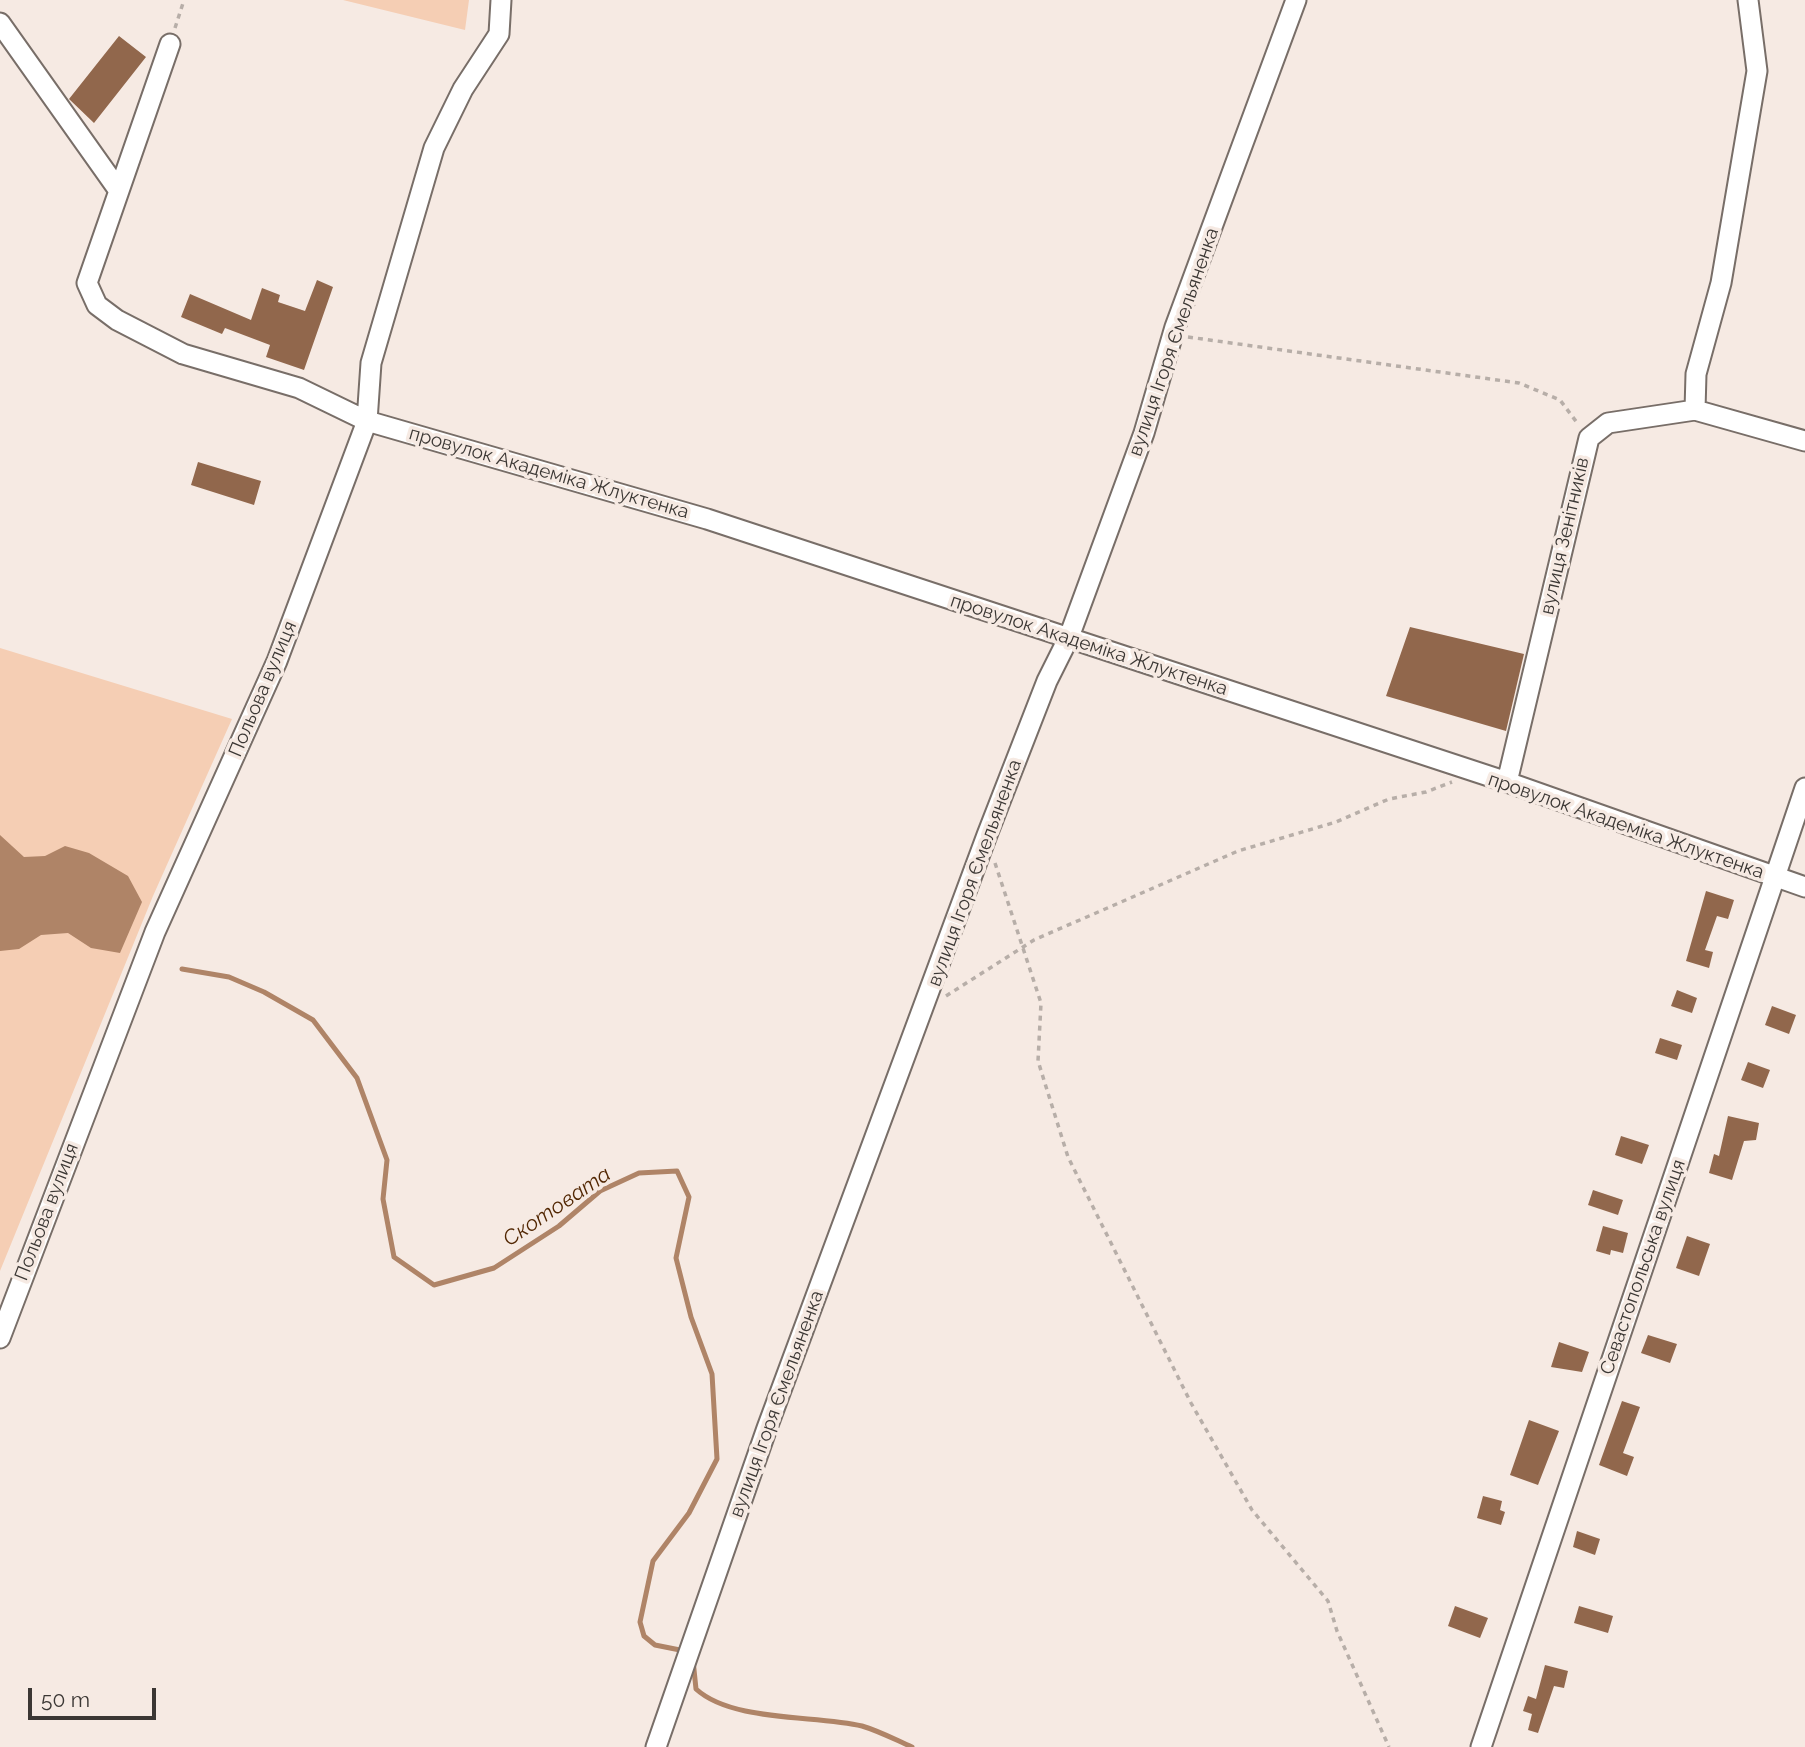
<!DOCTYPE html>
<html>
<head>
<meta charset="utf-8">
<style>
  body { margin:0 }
  #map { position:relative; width:1805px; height:1747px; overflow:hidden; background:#f6eae3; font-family:Raleway,sans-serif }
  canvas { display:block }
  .scale { position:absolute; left:28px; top:1688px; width:128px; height:32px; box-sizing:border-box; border:4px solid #3b3734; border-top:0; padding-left:9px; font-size:21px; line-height:24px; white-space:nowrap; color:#3b3734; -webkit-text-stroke:5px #f6eae3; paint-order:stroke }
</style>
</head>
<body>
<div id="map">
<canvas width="1805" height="1747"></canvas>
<div class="scale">50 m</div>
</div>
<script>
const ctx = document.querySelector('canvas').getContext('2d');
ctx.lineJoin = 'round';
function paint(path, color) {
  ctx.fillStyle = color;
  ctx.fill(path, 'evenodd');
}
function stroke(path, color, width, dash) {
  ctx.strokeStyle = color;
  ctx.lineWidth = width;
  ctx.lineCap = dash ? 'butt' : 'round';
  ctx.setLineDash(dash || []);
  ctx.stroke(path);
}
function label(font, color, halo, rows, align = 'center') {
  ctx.font = font + ' Raleway,sans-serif';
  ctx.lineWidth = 7;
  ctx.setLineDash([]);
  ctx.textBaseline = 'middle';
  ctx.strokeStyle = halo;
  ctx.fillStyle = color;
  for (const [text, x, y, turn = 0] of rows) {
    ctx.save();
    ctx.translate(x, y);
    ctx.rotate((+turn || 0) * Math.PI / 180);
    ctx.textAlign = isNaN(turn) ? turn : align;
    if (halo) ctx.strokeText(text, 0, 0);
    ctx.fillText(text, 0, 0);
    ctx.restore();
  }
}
paint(new Path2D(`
  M343,0H469L465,30Z
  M0,648L232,719L153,896L0,1271Z`), '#f5ceb4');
paint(new Path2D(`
  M0,835L24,857L45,856L65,846L89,853L128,876L142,902L120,953L91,948L68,933L41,935L19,949L0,951Z`), '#af8467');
stroke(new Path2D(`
  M182,969L229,977L264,992L313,1020L357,1078L387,1160L383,1199L394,1257L434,1285L494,1268L559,1226L600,1191L639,1173L677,1171L689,1197L676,1258L691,1317L712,1374L717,1459L689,1513L653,1561L640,1622L644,1636L655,1645L685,1651
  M693,1660L696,1689C732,1722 815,1715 862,1726C879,1731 896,1740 912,1747`), '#af8467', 5);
paint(new Path2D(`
  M119,36L146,57L94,123L69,99Z
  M317,280L333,287L304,370L266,357L270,345L225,328L222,334L181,317L190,294L251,320L262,288L280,295L278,302L305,311Z
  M198,462L261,481L254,505L191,485Z
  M1410,627L1524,654L1506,731L1386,696Z
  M1706,891L1734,900L1728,919L1717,916L1705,950L1713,952L1709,968L1686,961Z
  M1677,990L1697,998L1692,1013L1671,1006Z
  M1772,1006L1796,1015L1789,1034L1765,1025Z
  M1660,1038L1682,1045L1677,1060L1655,1053Z
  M1748,1062L1770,1070L1763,1088L1741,1080Z
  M1728,1116L1759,1123L1756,1140L1744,1141L1732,1180L1709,1173L1714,1154L1719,1156Z
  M1621,1136L1649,1145L1642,1164L1615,1155Z
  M1593,1190L1623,1200L1618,1215L1588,1205Z
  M1603,1226L1628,1233L1623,1253L1611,1250L1610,1255L1596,1251Z
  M1687,1236L1710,1244L1699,1276L1676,1268Z
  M1648,1335L1677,1344L1670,1363L1641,1353Z
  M1559,1342L1589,1352L1582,1372L1551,1367Z
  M1622,1401L1640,1407L1623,1453L1634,1457L1627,1476L1599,1465Z
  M1529,1420L1559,1431L1538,1485L1510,1475Z
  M1483,1496L1502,1501L1500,1510L1505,1512L1501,1525L1477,1518Z
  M1577,1531L1600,1539L1595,1555L1573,1547Z
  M1455,1606L1488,1618L1480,1638L1448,1626Z
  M1579,1606L1613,1616L1608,1633L1574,1623Z
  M1545,1665L1568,1671L1564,1688L1554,1686L1538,1733L1528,1730L1532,1714L1523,1711L1528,1696L1536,1699Z`), '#91674c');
const minor = new Path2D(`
  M0,23L117,188
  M170,44L87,283L97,305L117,320L183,354L299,388L367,421L707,519L1507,782L1805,887
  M1695,410L1805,441
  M1507,782L1589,438L1608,423L1695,410L1696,374L1721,283L1757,71L1748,0
  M0,1338L155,932L277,661L367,421L371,363L434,148L463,89L499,34L501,0
  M656,1747L767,1428L987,835L1047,681L1069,637L1144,433L1175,327L1296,0
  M1481,1747L1805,788`);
stroke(minor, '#786e68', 23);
stroke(new Path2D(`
  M175,28L184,0
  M1188,337L1519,383L1560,400L1578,424
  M995,863L1041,1003L1038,1061L1068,1157L1191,1403L1252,1510L1328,1601L1337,1631L1389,1747
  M946,996L1034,940L1238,851L1336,822L1389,799L1426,792L1452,782`), '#b7aea8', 3.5, [5, 5]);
stroke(minor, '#fff', 19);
label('19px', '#3b3734', '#f6eae3', [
  ["вулиця Ігоря Ємельяненка",1174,342,-71],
  ["провулок Академіка Жлуктенка",549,473,16],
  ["вулиця Зенітників",1565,536,-77],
  ["провулок Академіка Жлуктенка",1089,645,18],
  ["Польова вулиця",263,689,-67],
  ["провулок Академіка Жлуктенка",1626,826,19],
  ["вулиця Ігоря Ємельяненка",975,873,-70],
  ["Польова вулиця",47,1212,-69],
  ["Севастопольська вулиця",1643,1267,-71],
  ["вулиця Ігоря Ємельяненка",777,1404,-70]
]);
label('italic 21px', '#522703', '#f6eae3', [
  ["Скотовата",557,1207,-34]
]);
</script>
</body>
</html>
